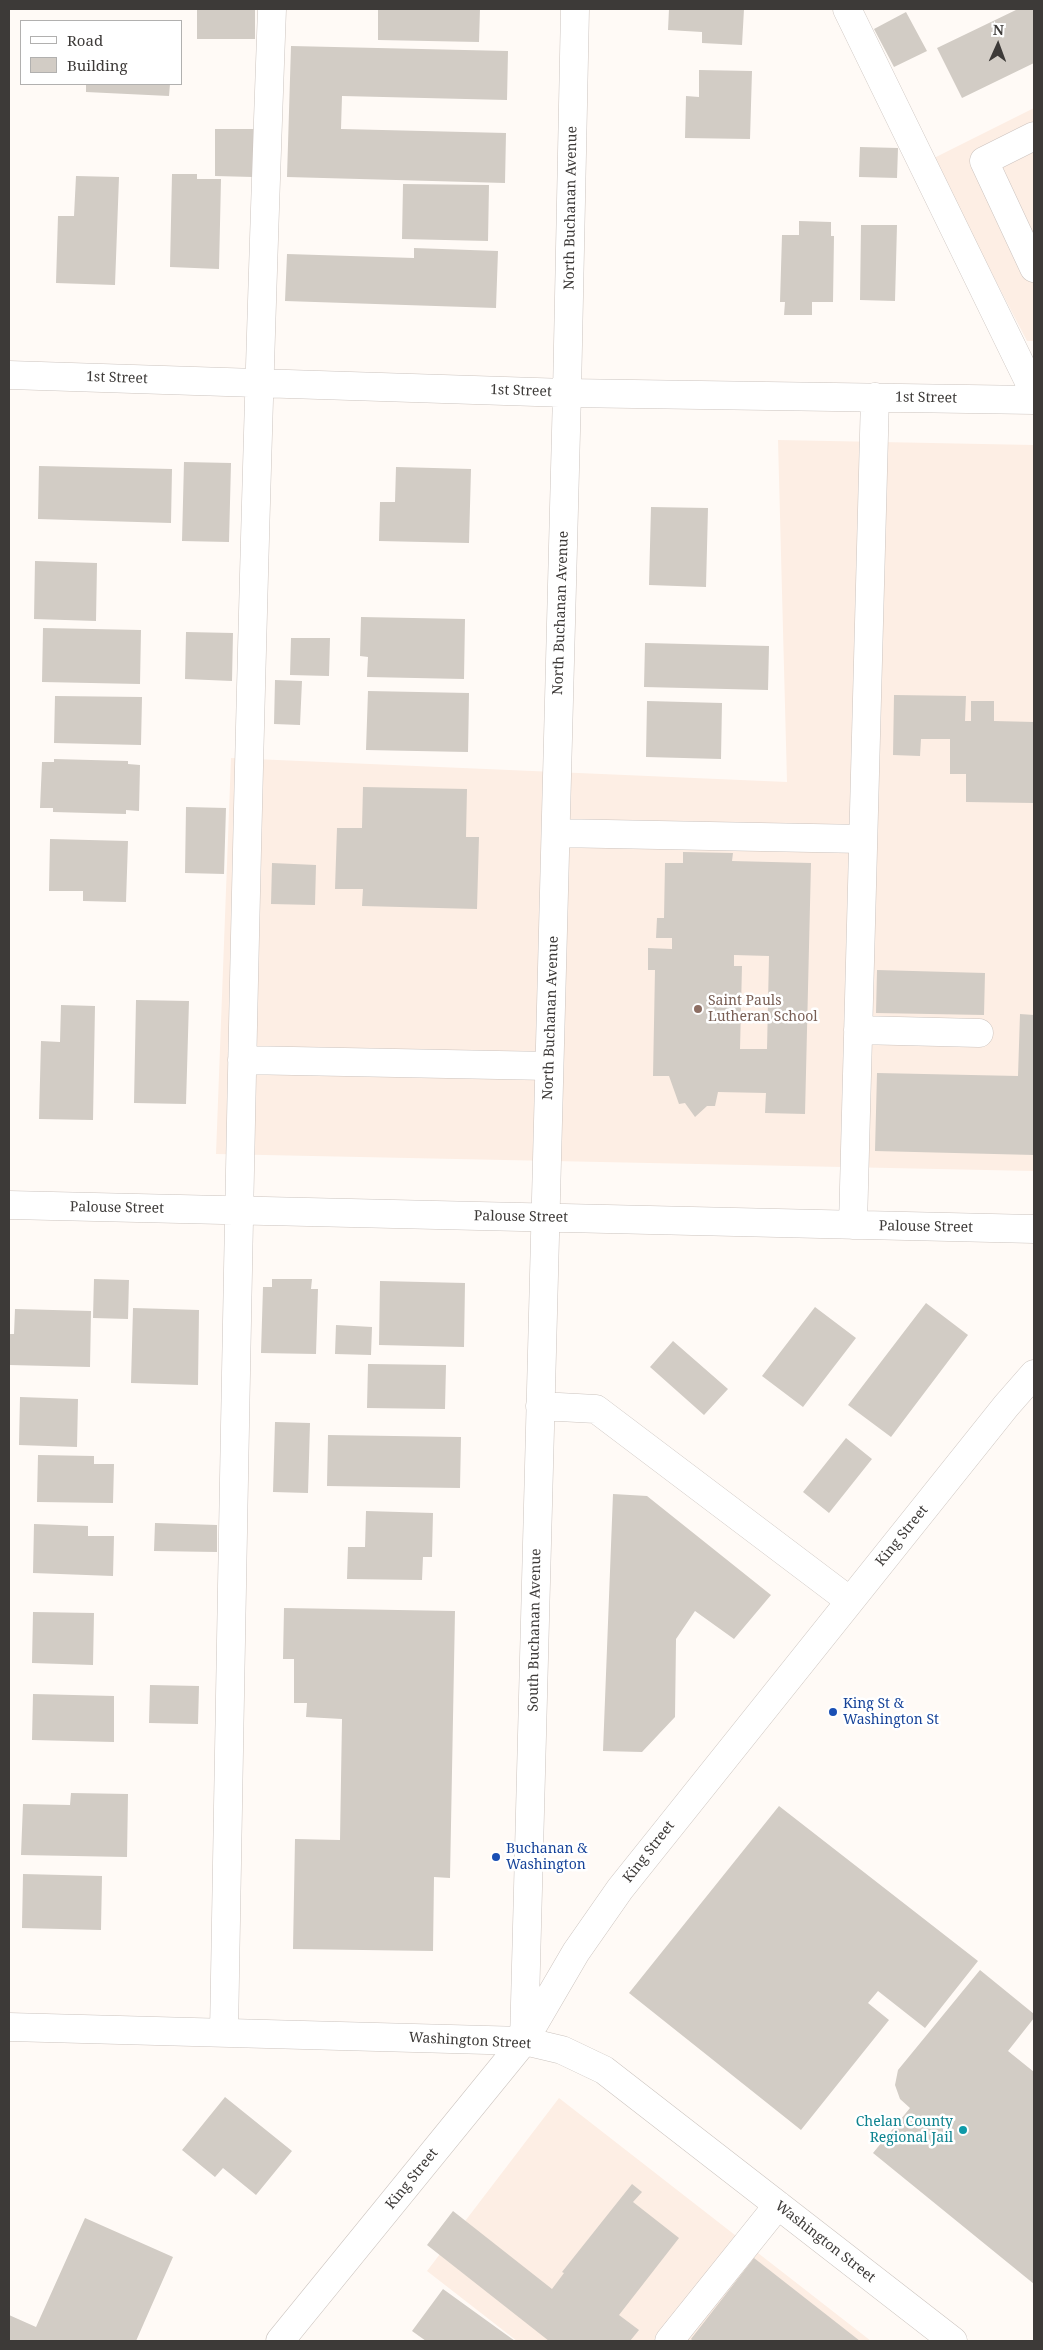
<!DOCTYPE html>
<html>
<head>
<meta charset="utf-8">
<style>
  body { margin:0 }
  #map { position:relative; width:1043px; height:2350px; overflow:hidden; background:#fffaf6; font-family:"Noto Serif",serif }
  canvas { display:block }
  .frame { position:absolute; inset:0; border:10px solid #3d3a38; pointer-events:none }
  .legend { position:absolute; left:20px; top:20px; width:162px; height:65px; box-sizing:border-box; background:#fff; border:1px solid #b1b0af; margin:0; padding:6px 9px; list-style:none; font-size:15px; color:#3d3a38 }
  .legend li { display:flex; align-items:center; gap:10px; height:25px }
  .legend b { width:25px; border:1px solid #b1b0af }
  .north { position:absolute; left:973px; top:20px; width:50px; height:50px; -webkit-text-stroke:4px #fff; paint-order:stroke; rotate:2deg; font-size:14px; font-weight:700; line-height:20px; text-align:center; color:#3d3a38 }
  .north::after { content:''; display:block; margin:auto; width:18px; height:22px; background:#3d3a38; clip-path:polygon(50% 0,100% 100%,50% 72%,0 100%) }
</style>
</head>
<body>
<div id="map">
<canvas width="1043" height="2350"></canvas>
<div class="frame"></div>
<ul class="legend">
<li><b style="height:6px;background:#fff"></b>Road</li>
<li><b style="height:14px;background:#d2ccc5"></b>Building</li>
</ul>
<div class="north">N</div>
</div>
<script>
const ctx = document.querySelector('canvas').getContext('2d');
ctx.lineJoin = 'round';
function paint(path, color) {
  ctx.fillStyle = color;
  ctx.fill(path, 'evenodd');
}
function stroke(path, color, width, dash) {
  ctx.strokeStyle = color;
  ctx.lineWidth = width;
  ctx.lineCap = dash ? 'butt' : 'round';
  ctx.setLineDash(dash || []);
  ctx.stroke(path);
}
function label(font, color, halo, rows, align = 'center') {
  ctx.font = font + ' "Noto Serif",serif';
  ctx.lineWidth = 5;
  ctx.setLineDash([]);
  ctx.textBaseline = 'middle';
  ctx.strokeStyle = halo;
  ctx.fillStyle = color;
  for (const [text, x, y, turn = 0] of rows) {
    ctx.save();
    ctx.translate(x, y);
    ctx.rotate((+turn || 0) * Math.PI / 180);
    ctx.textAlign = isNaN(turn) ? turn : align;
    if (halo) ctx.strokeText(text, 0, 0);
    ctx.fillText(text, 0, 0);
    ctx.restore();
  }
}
paint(new Path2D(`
  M1034,108V341H1027L932,159Z
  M778,440L1034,445V1171L216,1154L231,758L787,782Z
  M559,2098L871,2341H517L427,2271Z`), '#fdeee4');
paint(new Path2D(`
  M197,9H255V39H197Z
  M378,9H480L479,42L378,40Z
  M669,9H744L742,45L702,43V32L668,30Z
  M1018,9H1034V63L962,98L937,48Z
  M906,12L927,51L894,67L874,29Z
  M291,46L508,51L507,100L342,96L341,129L506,133L505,183L287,177Z
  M699,70L752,71L750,139L685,138L686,96L699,97Z
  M86,84H170L169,96L86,92Z
  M215,129H254L253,177L215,176Z
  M860,147L898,148L897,178L859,177Z
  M172,174H197V179H221L219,269L170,267Z
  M76,176L119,177L115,285L56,283L58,216H74Z
  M403,184L489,185L488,241L402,239Z
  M799,221L831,222V236H834L833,302H812V315H784L785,302H780L782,235H799Z
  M861,225H897L895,301L860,300Z
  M414,248L498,251L496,308L285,301L287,254L414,258Z
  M184,462L231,463L229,542L182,541Z
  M39,466L172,469L171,523L38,519Z
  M396,467L471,469L469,543L379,541L380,502H395Z
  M651,507L708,508L706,587L649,585Z
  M35,561L97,563L96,621L34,619Z
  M361,617L465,619L464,679L367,677L368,657L360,656Z
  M43,628L141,630L140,684L42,682Z
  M186,632L233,633L232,681L185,679Z
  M291,638H330L329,676L290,675Z
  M645,643L769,646L768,690L644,687Z
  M275,680L302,681L300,725L274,724Z
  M368,691L469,693L468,752L366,750Z
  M894,695L966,696L965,721H971V701H994V721L1034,722V803L966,802V774H950V739H921L920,756L893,755Z
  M55,696L142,697L141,745L54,743Z
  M647,701L722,703L721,759L646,757Z
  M54,759L128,761V764L140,765L139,811L126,810V814L53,812V808H40L42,762H54Z
  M363,787L467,789L466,837H479L477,909L362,906L363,889H335L337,828H362Z
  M186,807L226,808L224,874L185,873Z
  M50,839L128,841L126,902L83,901V891H49Z
  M683,852L733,853L732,861L811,863L805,1114L765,1113L766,1093L718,1092L715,1106H707L695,1117L685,1103L679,1104L669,1076H653L655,970H648V948L672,949V938H656L657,918H664L665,863H683ZM734,955L769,956L767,1049H740L742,966H734Z
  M272,863L316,865L315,905L271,904Z
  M877,970L985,973L984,1015L876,1013Z
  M136,1000L189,1001L186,1104L134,1103Z
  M61,1005L95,1006L93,1120L39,1119L41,1041L60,1042Z
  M1020,1014L1034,1015V1155L875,1151L877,1073L1018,1076Z
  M94,1279L129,1280L128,1319L93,1318Z
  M272,1279H312L311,1289H318L316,1354L261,1353L263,1287H272Z
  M380,1281L465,1283L464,1347L379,1345Z
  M926,1303L968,1335L891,1437L848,1405Z
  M815,1307L856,1338L803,1407L762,1376Z
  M133,1308L199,1310L198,1385L131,1383Z
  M15,1309L91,1311L90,1367L9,1365V1334H14Z
  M336,1325L372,1327L371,1355L335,1354Z
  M673,1341L728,1389L704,1415L650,1367Z
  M368,1364L446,1365L445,1409L367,1408Z
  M20,1397L78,1399L77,1447L19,1445Z
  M275,1422L310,1423L308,1493L273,1492Z
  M328,1435L461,1437L460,1488L327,1486Z
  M846,1438L872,1459L829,1513L803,1492Z
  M38,1455L94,1456V1464H114L113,1503L37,1502Z
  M613,1494L647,1496L771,1595L734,1639L695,1611L676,1639L675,1717L642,1752L603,1751Z
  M366,1511L433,1513L432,1557H423L422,1580L347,1579L348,1547H365Z
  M155,1523L217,1525V1552L154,1551Z
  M34,1524L88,1526V1536H114L113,1576L33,1573Z
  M284,1608L455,1611L450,1878L434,1877L433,1951L293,1949L295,1839L340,1840L342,1719L306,1717L307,1703H294V1659H283Z
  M33,1612L94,1613L93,1665L32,1663Z
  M150,1685L199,1686L198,1724L149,1723Z
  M33,1694L114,1696V1742L32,1740Z
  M71,1793L128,1794L127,1857L21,1855L23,1804L70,1805Z
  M779,1806L978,1961L925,2028L878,1991L868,2003L889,2020L801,2130L629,1993Z
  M23,1874L102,1876L101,1930L22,1928Z
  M980,1970L1034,2014V2018L1008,2051L1034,2072V2284L873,2153L910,2108L900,2099L895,2085L898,2070Z
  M225,2097L292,2151L256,2195L223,2168L215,2177L182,2150Z
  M632,2184L642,2192L633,2202L679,2238L619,2315L639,2330L630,2341H549L427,2245L453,2211L552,2289L564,2273L562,2272Z
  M85,2218L173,2257L136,2341H9V2315L36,2327Z
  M754,2258L860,2341H693L691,2339Z
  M443,2289L515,2341H426L412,2331Z`), '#d2ccc5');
const minor = new Path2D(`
  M847,9L1034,392
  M1034,136L984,161L1034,268
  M9,375L567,393L1034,400
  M556,833L863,839
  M858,1030L979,1033
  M242,1060L549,1066
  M9,1205L1034,1229
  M853,1225L875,397
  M540,1406L596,1409L850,1601
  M9,2027L524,2041L562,2050L604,2070L953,2341
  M224,2033C236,1358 247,683 272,9
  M524,2041L567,393L575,9
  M280,2341L524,2041L576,1952L620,1889L1006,1406L1034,1374
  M669,2341L778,2205`);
stroke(minor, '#ccc4bf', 29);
stroke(minor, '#fff', 28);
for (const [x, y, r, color] of [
  [698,1009,5,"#8d6e63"],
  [833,1712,5,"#1a4fb4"],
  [496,1857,5,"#1a4fb4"],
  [963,2130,5,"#0f9aa8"]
]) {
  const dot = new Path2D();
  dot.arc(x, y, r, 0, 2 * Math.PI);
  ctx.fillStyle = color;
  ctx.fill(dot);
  stroke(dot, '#fff', 2);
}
label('14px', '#3d3a38', '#fff', [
  ["North Buchanan Avenue",571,208,-89],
  ["1st Street",117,378,2],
  ["1st Street",521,391,2],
  ["1st Street",926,398,1],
  ["North Buchanan Avenue",561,613,-88],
  ["North Buchanan Avenue",551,1018,-88],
  ["Palouse Street",117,1208,1],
  ["Palouse Street",521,1217,1],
  ["Palouse Street",926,1227,1],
  ["King Street",902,1536,-51],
  ["South Buchanan Avenue",535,1630,-89],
  ["King Street",649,1852,-52],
  ["Washington Street",470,2041,3],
  ["King Street",412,2179,-51],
  ["Washington Street",825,2242,38]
]);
label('14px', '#785e54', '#fff', [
  ["Saint Pauls",708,1001],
  ["Lutheran School",708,1017]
], 'left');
label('14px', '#164399', '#fff', [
  ["King St &",843,1704],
  ["Washington St",843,1720],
  ["Buchanan &",506,1849],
  ["Washington",506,1865]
], 'left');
label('14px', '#0d838f', '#fff', [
  ["Chelan County",953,2122],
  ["Regional Jail",953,2138]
], 'right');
</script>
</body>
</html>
